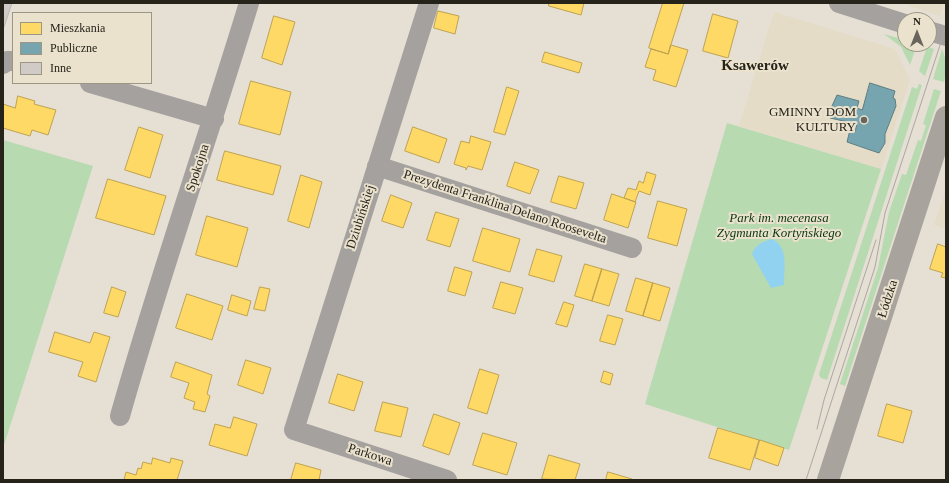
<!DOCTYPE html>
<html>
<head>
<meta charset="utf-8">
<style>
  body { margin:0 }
  #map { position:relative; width:949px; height:483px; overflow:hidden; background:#e5dfd4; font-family:Georgia,serif }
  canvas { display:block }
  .frame { position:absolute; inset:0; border:4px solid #26231b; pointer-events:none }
  .legend { position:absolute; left:12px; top:12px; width:140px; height:72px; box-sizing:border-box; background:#ebe2ce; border:1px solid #9c9686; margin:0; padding:5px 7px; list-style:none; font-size:12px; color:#26231b }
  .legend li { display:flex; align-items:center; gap:8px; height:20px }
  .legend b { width:20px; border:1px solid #9c9686 }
  .north { position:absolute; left:897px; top:12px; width:40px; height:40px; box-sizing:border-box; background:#ebe2ce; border:1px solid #9c9686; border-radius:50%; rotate:0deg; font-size:11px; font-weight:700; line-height:16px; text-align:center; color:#26231b }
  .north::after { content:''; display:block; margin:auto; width:14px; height:18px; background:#69655c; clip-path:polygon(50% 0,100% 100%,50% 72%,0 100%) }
</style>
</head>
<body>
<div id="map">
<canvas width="949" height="483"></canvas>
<div class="frame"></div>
<ul class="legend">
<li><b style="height:11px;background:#ffd966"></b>Mieszkania</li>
<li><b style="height:11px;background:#76a5af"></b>Publiczne</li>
<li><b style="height:11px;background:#d1cbc8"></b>Inne</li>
</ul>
<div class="north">N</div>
</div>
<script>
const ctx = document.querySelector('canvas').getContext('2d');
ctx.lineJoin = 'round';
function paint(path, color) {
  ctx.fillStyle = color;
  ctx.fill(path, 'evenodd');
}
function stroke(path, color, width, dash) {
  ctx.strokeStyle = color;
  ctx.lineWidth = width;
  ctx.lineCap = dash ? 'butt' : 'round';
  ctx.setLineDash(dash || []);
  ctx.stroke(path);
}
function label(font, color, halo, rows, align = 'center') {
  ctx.font = font + ' Georgia,serif';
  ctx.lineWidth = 4;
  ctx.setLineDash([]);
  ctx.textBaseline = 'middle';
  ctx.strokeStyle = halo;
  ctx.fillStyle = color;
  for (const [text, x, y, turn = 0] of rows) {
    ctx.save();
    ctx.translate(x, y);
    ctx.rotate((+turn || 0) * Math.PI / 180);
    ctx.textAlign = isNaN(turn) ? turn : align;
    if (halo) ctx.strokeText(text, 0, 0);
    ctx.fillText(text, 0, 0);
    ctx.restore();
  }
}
paint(new Path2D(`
  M901,3H944L940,16Z
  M774,12L895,49L910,80L881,169L739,126Z
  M946,190V229L934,225Z`), '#e5dcc7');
paint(new Path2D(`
  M884,34L905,40V44H917L910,65L901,47Z
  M927,47L934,49L925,76L919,71Z
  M942,49C947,60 947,71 944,82L933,79Z
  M919,84L922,85L827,380L821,378L819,375L820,371L912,87L917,89Z
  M934,89L941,91L845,386L840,384L878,268L889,212L902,174L906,175L918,140L921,141L926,125L923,124Z
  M727,123L881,169L789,450L645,404Z
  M3,140L93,166L3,448Z`), '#b8dab1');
paint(new Path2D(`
  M772,239C789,246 784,269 784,285L771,288L752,254C756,244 762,242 772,239Z`), '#92d2f1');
const homes = new Path2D(`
  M549,3H584L581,15L549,6Z
  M663,3H684L668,54L649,48Z
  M438,11L459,16L455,34L434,28Z
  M713,14L738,21L728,58L703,51Z
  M274,16L295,22L282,65L262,58Z
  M671,45L688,50L676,87L653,80L656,70L645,67L651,49L668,54Z
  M545,52L582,63L579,73L542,62Z
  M251,81L291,92L280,135L239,124Z
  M507,87L519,91L505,135L494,132Z
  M18,96L35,101L34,104L56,110L48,135L32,130L30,136L3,128V104L15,108Z
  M139,127L163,135L150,178L125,170Z
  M413,127L447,139L439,163L405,151Z
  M471,136L491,142L482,170L468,166L466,170V168L454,164L461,141L469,143Z
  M225,151L281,166L273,195L217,180Z
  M515,162L539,170L530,194L507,186Z
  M647,172L656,175L650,195L639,191L635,202L624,198L628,188L636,190L639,181L643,183Z
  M301,175L322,182L309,228L288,221Z
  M559,176L584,183L576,209L551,202Z
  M108,179L166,196L154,235L96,218Z
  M612,194L636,202L628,228L604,220Z
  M391,195L412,203L403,228L382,221Z
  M658,201L687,209L677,246L648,238Z
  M436,212L459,219L450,247L427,240Z
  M207,216L248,228L237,267L196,255Z
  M483,228L520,239L510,272L473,261Z
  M938,244L946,247V278L941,277L943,273L930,269Z
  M537,249L562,256L554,282L529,275Z
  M585,264L602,269L592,301L575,296Z
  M455,267L472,272L465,296L448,291Z
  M602,269L619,274L609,306L592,301Z
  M636,278L653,283L643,316L626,311Z
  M501,282L523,288L515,314L493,308Z
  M653,283L670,288L660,321L643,316Z
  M112,287L126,292L118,317L104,313Z
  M260,287L270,289L265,311L254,309Z
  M187,294L223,306L212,340L176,328Z
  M232,295L251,301L247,316L228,310Z
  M564,302L574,305L567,327L556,324Z
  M608,315L623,319L615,345L600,341Z
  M55,332L90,343L94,332L110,337L96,382L78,376L83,362L49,352Z
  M246,360L271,368L263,394L238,385Z
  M176,362L212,375L207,394L210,396L205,412L193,409L195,402L184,398L189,383L171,377Z
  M480,369L499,375L487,414L468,408Z
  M604,371L613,374L610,385L601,382Z
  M338,374L363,382L354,411L329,403Z
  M383,402L408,408L401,437L375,431Z
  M887,404L912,411L903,443L878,436Z
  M434,414L460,423L449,455L423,446Z
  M234,417L257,424L247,456L209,445L215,424L230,428Z
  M718,428L759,440L750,470L709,458Z
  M483,433L517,443L507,475L473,465Z
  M760,440L784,448L778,466L755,458Z
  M549,455L580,464L575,480L542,479Z
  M153,458L170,463L171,458L183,461L177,480H124L126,472L136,475L138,468L141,469L143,462L151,464Z
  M296,463L321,470L319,480H291Z
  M608,472L632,479V480H606Z`);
paint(homes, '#ffd966');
stroke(homes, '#bea250', 1);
const public = new Path2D(`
  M870,83L895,91L893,98L895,99L896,106L885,134V143L879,153L847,142L850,130L855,132L857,124L830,118L832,106L837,95L859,101L857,108L862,110Z`);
paint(public, '#76a5af');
stroke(public, '#5e7e83', 1);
const building = new Path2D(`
  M3,3H12L4,27H3Z`);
paint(building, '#d1cbc8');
stroke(building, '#bdb7b5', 1);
stroke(new Path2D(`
  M429,3L294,430L447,480
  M839,3L905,24
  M929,31L946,36
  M3,64L7,61H13
  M90,83L214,119
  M377,166L632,248
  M120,416C159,277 207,141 249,3`), '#a5a19e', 20);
stroke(new Path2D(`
  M828,480L946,117`), '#a9a39e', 22);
stroke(new Path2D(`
  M817,429L824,400L876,240
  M806,480L875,267L885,213L946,27`), '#aba7a1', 1);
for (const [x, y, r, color] of [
  [864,120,4,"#69655c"]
]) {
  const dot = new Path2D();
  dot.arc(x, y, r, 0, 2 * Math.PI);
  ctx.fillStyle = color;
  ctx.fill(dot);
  stroke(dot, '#ebe2ce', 1.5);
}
label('13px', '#26231b', '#ebe2ce', [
  ["GMINNY DOM",856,113],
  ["KULTURY",856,128]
], 'right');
label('13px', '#26231b', '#ebe2ce', [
  ["Spokojna",198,168,-72],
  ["Prezydenta Franklina Delano Roosevelta",505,207,18],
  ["Dziubińskiej",361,217,-72],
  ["Łódzka",888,299,-72],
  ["Parkowa",370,455,18]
]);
label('italic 13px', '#08370d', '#ebe2ce', [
  ["Park im. mecenasa",779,219],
  ["Zygmunta Kortyńskiego",779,234]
]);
label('bold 15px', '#26231b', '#ebe2ce', [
  ["Ksawerów",755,66]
]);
</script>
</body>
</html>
